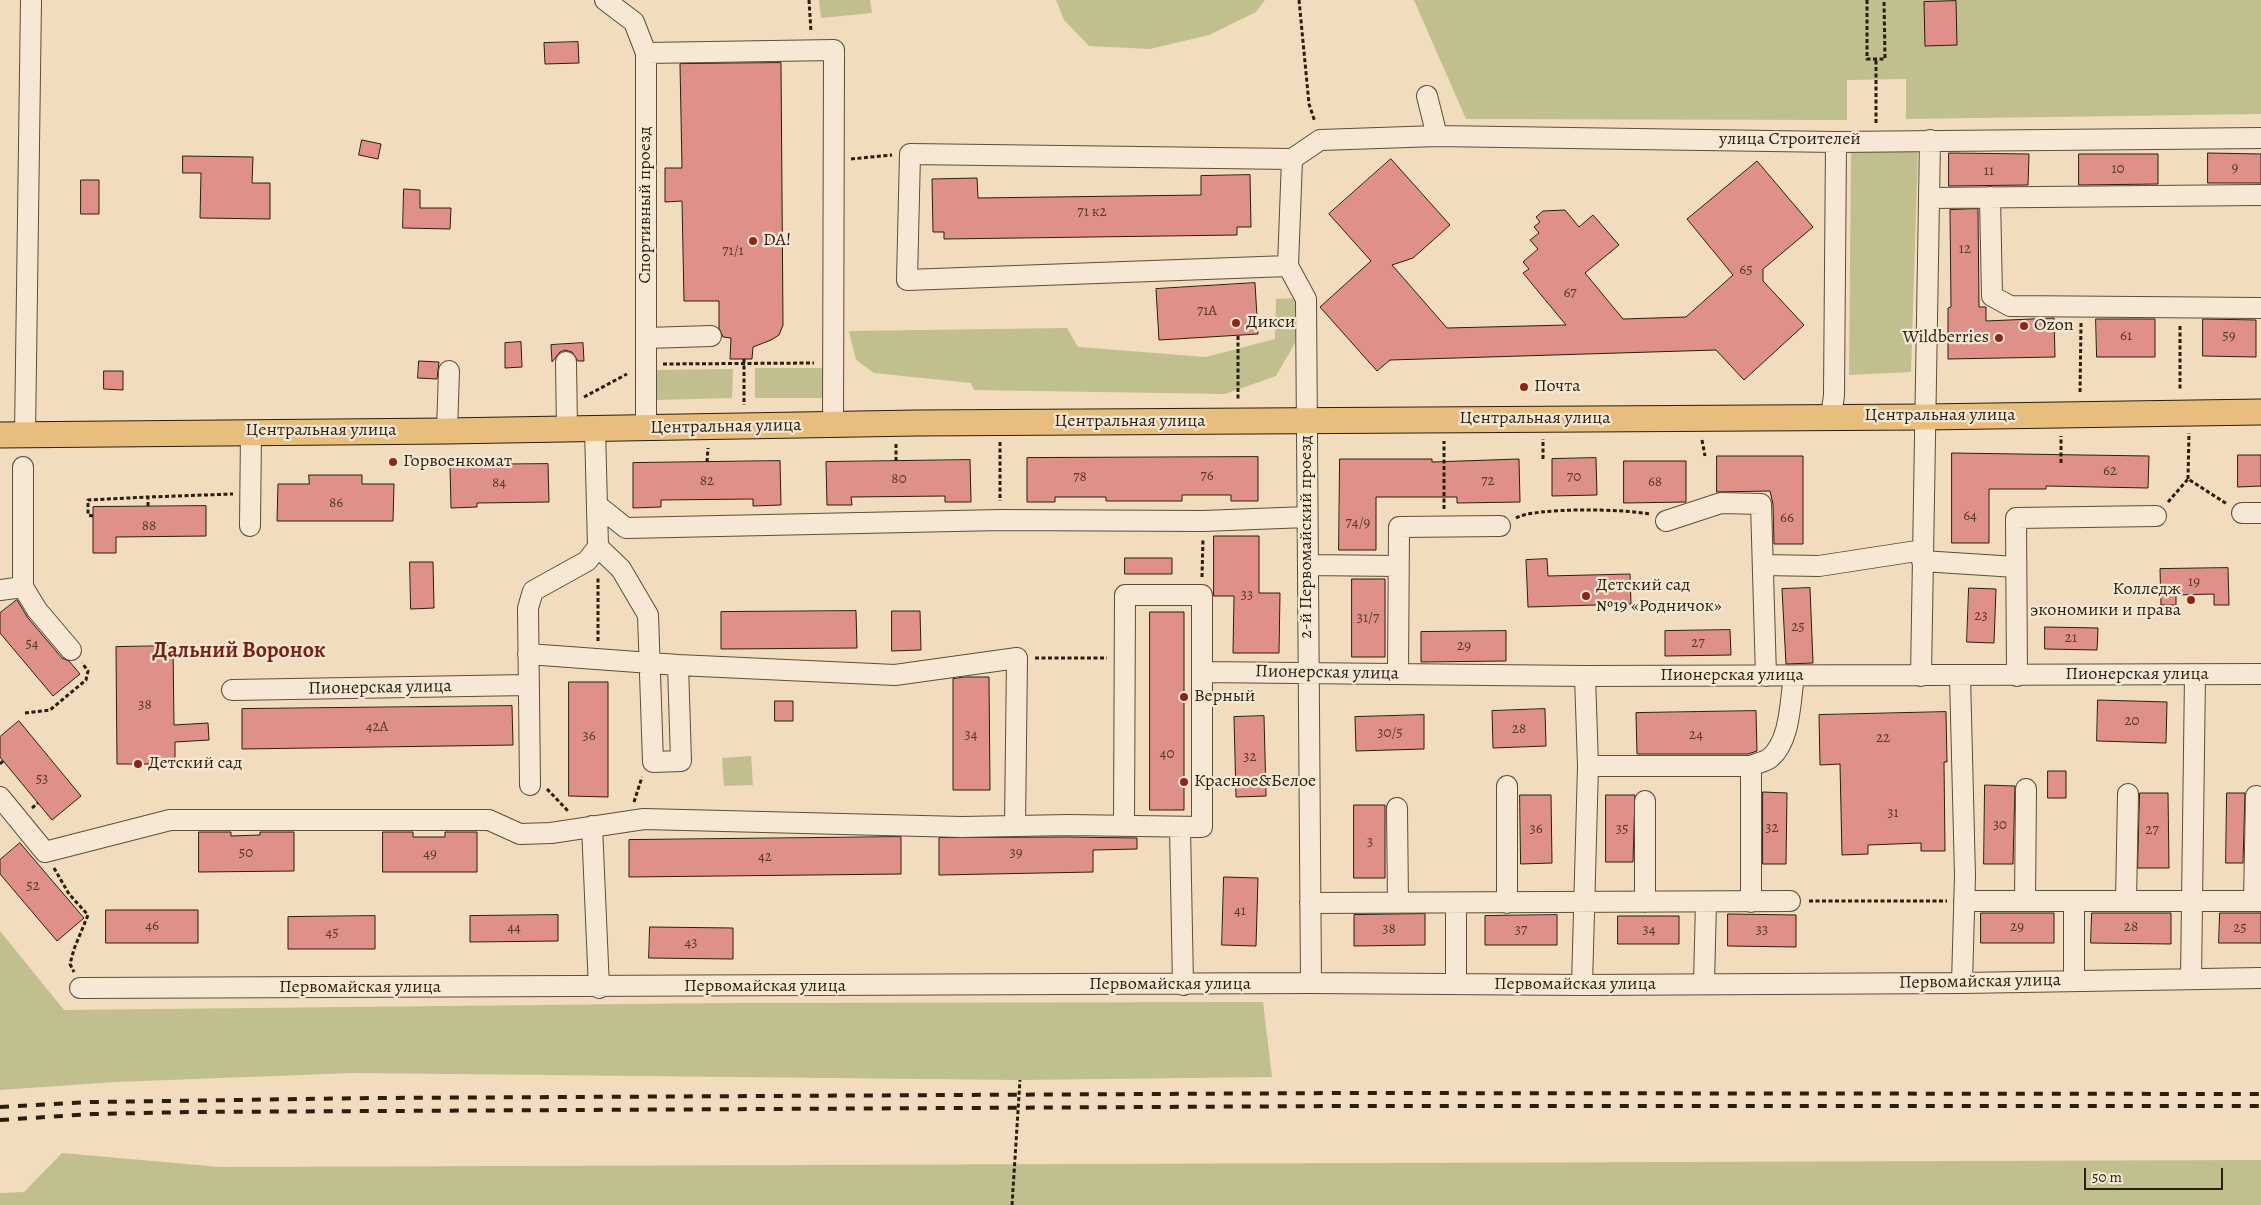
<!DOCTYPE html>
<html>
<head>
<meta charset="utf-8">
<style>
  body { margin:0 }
  #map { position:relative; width:2261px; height:1205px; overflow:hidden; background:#f1dcbd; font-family:Alegreya,serif }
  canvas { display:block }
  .scale { position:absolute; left:2084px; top:1168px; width:139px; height:22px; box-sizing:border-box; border:2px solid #2a1e0e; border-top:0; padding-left:6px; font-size:15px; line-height:18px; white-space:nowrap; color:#2a1e0e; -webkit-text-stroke:4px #f6e8d4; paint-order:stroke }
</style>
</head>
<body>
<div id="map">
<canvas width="2261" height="1205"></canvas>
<div class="scale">50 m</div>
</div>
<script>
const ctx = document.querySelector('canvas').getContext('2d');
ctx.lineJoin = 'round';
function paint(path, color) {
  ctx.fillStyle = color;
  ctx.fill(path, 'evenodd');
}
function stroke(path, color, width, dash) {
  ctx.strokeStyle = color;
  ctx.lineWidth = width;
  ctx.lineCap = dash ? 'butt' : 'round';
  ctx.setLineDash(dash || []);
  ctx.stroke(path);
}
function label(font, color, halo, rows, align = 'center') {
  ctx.font = font + ' Alegreya,serif';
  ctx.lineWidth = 4.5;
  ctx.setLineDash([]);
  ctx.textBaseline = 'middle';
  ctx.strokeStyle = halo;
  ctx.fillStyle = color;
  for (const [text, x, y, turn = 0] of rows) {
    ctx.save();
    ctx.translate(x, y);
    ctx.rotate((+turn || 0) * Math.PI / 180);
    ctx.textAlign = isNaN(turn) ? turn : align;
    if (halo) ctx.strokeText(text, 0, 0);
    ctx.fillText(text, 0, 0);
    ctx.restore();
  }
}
paint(new Path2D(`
  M819,0H870L872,13L821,18Z
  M1056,0H1265L1256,12L1209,35L1150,49L1089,46L1064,20Z
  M1414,0H2261V114L1906,119V79L1847,80V120L1466,119Z
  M1918,150L1911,372L1849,375L1851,151Z
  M1297,298L1295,343L1276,376L1225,394L974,390L971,383L874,373L856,360L849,331L1067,328L1078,347L1206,357L1275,339L1276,299Z
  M755,368H825V392L822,398H755Z
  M733,369L732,398L657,400L655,397L654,370Z
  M751,756L753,785L724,786L722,758Z
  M0,931L64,1010L729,1003L1263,1002L1272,1077L1020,1080L354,1073L115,1082L0,1090Z
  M62,1153L220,1167L2261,1160V1205H0V1193L24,1192Z`), '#c0bf8d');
const building = new Path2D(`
  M1956,1L1957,45L1925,46L1924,2Z
  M578,42L579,63L545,64L544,43Z
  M781,63L783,325L779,335L771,340L753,347L752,359H730L731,338L723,337L719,328V301H684L682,201L665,202V168H682L680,64Z
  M362,140L381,144L378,159L359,155Z
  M1949,153L2029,154L2028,185L1949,186Z
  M2208,153L2261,154V183H2208Z
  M2079,154H2158V184L2079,185Z
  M183,156L253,157L252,183H270V219L200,218L201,173H183Z
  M1391,159L1450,225L1413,258L1392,265L1447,328L1566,325L1523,273L1529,269L1523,262L1538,249L1530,240L1539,233L1534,227L1540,222L1536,217L1543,211L1565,210L1579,227L1593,215L1619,245L1585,273L1623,319L1686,317L1733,275L1687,219L1757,161L1813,227L1763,269V281L1804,325L1744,380L1716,350L1390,360L1377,371L1320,307L1371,261L1329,214Z
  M1250,175L1251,227H1237V235L944,239V232H933L932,179L977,178L978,198L1201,195V176Z
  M81,180H99V214H81Z
  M404,189L420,190V208H451L450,229L403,228Z
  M1978,209L1979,307H1986V321L2054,318L2055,357L1948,359V308L1951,307L1950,210Z
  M1255,283L1258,334L1159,340L1156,289Z
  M2096,319H2155V357H2097Z
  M2203,319L2256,320V357L2203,356Z
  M521,342L522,367L505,368V343Z
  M583,343L584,361H578L572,352L565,350L560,352L552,362L551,345Z
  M419,361L439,362L437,379L418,378Z
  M104,371H123V390L104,389Z
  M1952,453L2149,456L2148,488L2046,486V489H1989V543H1952Z
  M2238,455H2261V486L2238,487Z
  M1717,456H1803V544H1774L1773,504L1770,491L1717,492Z
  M1258,457V501H1231V495H1182V501H1106V497H1055V502H1027V458Z
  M1596,458L1597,495L1552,496V459Z
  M1340,459H1432V462L1519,459L1520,502L1457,503V497H1376V550H1339Z
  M970,460L971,502H945V496L851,497L852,505H827L826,462Z
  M780,461L781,505L753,506V499L661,500V507L633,508V463Z
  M1624,461H1686V502L1624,503Z
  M548,464L549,502L477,503V507L451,508L450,465Z
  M309,475H362V484H394L393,521H277L278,484H309Z
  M206,506V536L116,537V553H93V507Z
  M1214,536H1259V593H1280L1279,653H1233L1234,596H1214Z
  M1125,558H1172V574H1125Z
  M1547,559L1548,576L1630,574L1631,604L1528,607L1526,560Z
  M410,562H433L434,608L411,609Z
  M2228,568L2229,605H2214V594L2176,595V605H2161L2160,569Z
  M1352,579H1385V657H1352Z
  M1810,588L1813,663L1786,664L1782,589Z
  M1969,588L1996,589L1994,643L1967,642Z
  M17,600L28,618L62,658L69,661L80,674L53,696L0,633V613Z
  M856,611L857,648L721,649V612Z
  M892,611H920L921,650L892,651Z
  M1150,612H1184V810H1150Z
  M2045,627L2098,628L2097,650L2045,649Z
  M1730,630L1731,655L1665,656V631Z
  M1506,631V661L1421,662V632Z
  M173,646L174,725L208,723L209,740L175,742V764H117L116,647Z
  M965,677H989L990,790H953V679Z
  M569,682H608V797L569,796Z
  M2098,700L2167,702L2166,743L2097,741Z
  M775,701H793V721H775Z
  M512,706L513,745L242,749V709Z
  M1545,709L1546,746L1493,748L1492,711Z
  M1756,711L1757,751L1748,754H1637L1636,713Z
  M1946,712L1947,762H1944L1945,851H1921V843L1868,845V854L1842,855L1840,764L1820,765L1819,715Z
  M1424,715V749L1356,751L1355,717Z
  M1264,716L1266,796L1236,797L1234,717Z
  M19,721L81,796L52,820L0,757V737Z
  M2048,771H2066V798H2048Z
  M1985,785L2015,786L2013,864H1984Z
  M1763,792L1787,793L1786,864H1763Z
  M2140,793H2168L2169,868H2138Z
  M2227,793H2245L2243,863H2226Z
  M1520,795H1551L1552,863L1521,864Z
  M1606,795H1635L1633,862H1606Z
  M1354,805H1385V878H1354Z
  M199,832H231V836L260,835V832H294V871L199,872Z
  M383,832H413V837H445V832H477V872H383Z
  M901,837V874L629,877V840Z
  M1069,837L1137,838V849L1093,850V872L939,875V838Z
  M20,843L84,918L57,941L0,874V860Z
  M1224,877L1258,878L1256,946L1222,945Z
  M106,910H198V943H106Z
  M1981,913H2054V943H1981Z
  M2092,913H2171V944L2091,943Z
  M2220,913H2261V943H2219Z
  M1425,914V945L1354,946V915Z
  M1728,914L1796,915V947L1728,946Z
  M558,915V941L470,942V916Z
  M1557,915V945H1485V916Z
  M375,916V949H288V917Z
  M1618,916H1679V944H1618Z
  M650,927L733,928V959L649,958Z`);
paint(building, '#df9189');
stroke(building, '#2a1e0e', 1);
const minor = new Path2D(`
  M605,0L634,22L646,53V427
  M646,53L834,50L833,426
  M1427,96L1437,136
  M1990,197L1992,296L2010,306L2261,308
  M1929,198L2261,195
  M1288,266L907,280L910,154L1292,159
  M646,338L711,336
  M566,362L567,429
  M1831,417L1834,395L1836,142
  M447,431L449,371
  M25,435L31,0
  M23,467V587L37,610L71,650
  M597,505L626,528L1001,520L1203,521L1307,517
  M2242,513H2261
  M1666,521L1721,503L1761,504L1766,676
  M250,526L251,431
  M598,547L621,569L648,615L653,762L681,761L678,665
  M1922,561L2016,567
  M1308,565L1398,566
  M1763,565L1819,566L1923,550
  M0,590L23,587
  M528,654L678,665L895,675L1017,658L1015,826
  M1202,672L1585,676L2261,674
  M1398,673L1399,527L1500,526
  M1921,676L1930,140
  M1960,676L1965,876L1962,983
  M2017,676L2016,518L2156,516
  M232,690L528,685
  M1588,766H1751C1757,763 1765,762 1770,758C1791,740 1790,701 1794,676
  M530,785L528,608L533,591L587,561L598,547L595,428
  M1507,786V903
  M0,797L45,852L170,820H489L520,834L551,833L644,819L962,827L1069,825L1202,827V595H1125L1124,826
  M1397,808L1398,903
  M592,826L599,988
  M1180,828L1183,985
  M1964,901H2261
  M2025,901L2026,789
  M2074,901V981
  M2126,901L2128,794
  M2254,901L2256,796
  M1645,902V801
  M1751,902V766
  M1310,903L1790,901
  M2191,979L2195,675
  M1311,983L1306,299L1288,266L1292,159L1320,140L1437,136L1836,142L2261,138
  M1456,984V903
  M1704,984L1706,902
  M1582,985L1588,766L1585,676
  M80,988L1311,983L1582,985L1962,983L2261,978`);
const major = new Path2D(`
  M0,435L447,431L917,423L1925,417L2261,412`);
stroke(minor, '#5c4e3a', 22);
stroke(major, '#2a1e0e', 27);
stroke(new Path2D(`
  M809,0L811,32
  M1299,0L1309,104L1315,122
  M1867,0V59H1885L1884,0
  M1876,123V59
  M851,159L892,155
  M2180,326V390
  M1238,336V400
  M744,359V405
  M663,364L814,363
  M2080,392L2081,323
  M584,397L627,374
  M1702,440L1705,456
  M1000,442V501
  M896,444V461
  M1543,459V439
  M707,462L708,448
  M2061,463V436
  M2188,479L2189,433
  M2168,502L2188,479L2227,504
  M148,506V497L233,494
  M1444,509V441
  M93,516L88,515V500L148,497
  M1516,518C1535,507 1626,509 1649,514
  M1202,577L1203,538
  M598,641V577
  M1035,658H1107
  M25,713L50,710L86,680L88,671L82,663
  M0,764L3,761
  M547,789L569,812
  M634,802L642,777
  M32,808L38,803
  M54,868L69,894L88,915L74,949L70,964L74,972
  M1809,901H1947
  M1012,1205L1020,1080`), '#2a1e0e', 3, [4, 2.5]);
stroke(minor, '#f6e8d4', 20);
stroke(major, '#e8be7e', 25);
stroke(new Path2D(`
  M0,1107L92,1102L376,1098L1343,1093L2261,1094
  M0,1120L93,1114L190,1112L1343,1106H2261`), '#2a1e0e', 4, [9, 9]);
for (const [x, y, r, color] of [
  [753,241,5,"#8f2418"],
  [1236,323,5,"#8f2418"],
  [2024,326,5,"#8f2418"],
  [1999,338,5,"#8f2418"],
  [1524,387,5,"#8f2418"],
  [393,462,5,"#8f2418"],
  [1586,596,5,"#8f2418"],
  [2191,600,5,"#8f2418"],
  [1184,697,5,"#8f2418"],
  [138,764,5,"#8f2418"],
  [1184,782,5,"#8f2418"]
]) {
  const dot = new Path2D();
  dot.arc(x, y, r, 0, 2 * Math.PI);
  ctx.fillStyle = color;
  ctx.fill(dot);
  stroke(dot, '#f6e8d4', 2);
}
label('15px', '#573b2d', null, [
  ["9",2235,168],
  ["10",2118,169],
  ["11",1989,171],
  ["71 к2",1092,212],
  ["12",1965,249],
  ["71/1",733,251],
  ["65",1746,270],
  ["67",1570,293],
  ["71А",1207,311],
  ["61",2126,336],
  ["59",2229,336],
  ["62",2110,471],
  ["76",1207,476],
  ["78",1080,477],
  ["70",1574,477],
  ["80",899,479],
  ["82",707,481],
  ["72",1488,481],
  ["68",1655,482],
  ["84",499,483],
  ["86",336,503],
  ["64",1970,516],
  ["66",1787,518],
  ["74/9",1358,523],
  ["88",149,526],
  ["19",2194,582],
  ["33",1247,595],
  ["23",1981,616],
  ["31/7",1368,618],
  ["25",1798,627],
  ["21",2071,638],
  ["27",1698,643],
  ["54",32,644],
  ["29",1464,646],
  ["38",145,705],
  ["20",2132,721],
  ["42А",377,727],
  ["28",1519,729],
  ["30/5",1390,733],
  ["34",971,735],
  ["24",1696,735],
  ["36",589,736],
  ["22",1883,738],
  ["40",1167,754],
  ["32",1250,757],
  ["53",42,779],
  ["31",1893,813],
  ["30",2000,825],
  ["32",1772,828],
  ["36",1536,829],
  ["35",1622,829],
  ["27",2152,830],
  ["3",1370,842],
  ["50",246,853],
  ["39",1016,853],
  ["49",430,854],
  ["42",765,857],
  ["52",33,886],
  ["41",1240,911],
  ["46",152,926],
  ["29",2017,927],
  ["28",2131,927],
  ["44",514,928],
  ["25",2240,928],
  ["38",1389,929],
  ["37",1521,930],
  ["34",1649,930],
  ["33",1762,930],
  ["45",332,933],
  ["43",691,943]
]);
label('18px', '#2a1e0e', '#f6e8d4', [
  ["улица Строителей",1790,140],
  ["Спортивный проезд",646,205,-90],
  ["Центральная улица",1940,416],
  ["Центральная улица",1535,419],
  ["Центральная улица",1130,422],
  ["Центральная улица",726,427,-1],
  ["Центральная улица",321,431],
  ["2-й Первомайский проезд",1307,537,-90],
  ["Пионерская улица",1327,673,1],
  ["Пионерская улица",2137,675],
  ["Пионерская улица",1732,676],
  ["Пионерская улица",380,688,-1],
  ["Первомайская улица",1980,982,-1],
  ["Первомайская улица",1170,985],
  ["Первомайская улица",1575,985],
  ["Первомайская улица",765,987],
  ["Первомайская улица",360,988]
]);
label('18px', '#2a1e0e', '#f6e8d4', [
  ["DA!",763,241],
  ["Дикси",1246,323],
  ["Ozon",2034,326],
  ["Wildberries",1989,338,"right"],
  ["Почта",1534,387],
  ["Горвоенкомат",403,462],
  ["Детский сад",1596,586],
  ["№19 «Родничок»",1596,607],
  ["Колледж",2181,590,"right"],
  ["экономики и права",2181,611,"right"],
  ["Верный",1194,697],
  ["Детский сад",148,764],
  ["Красное&Белое",1194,782]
], 'left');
label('bold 22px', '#7a1f14', '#f6e8d4', [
  ["Дальний Воронок",239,652]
]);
</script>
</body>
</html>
